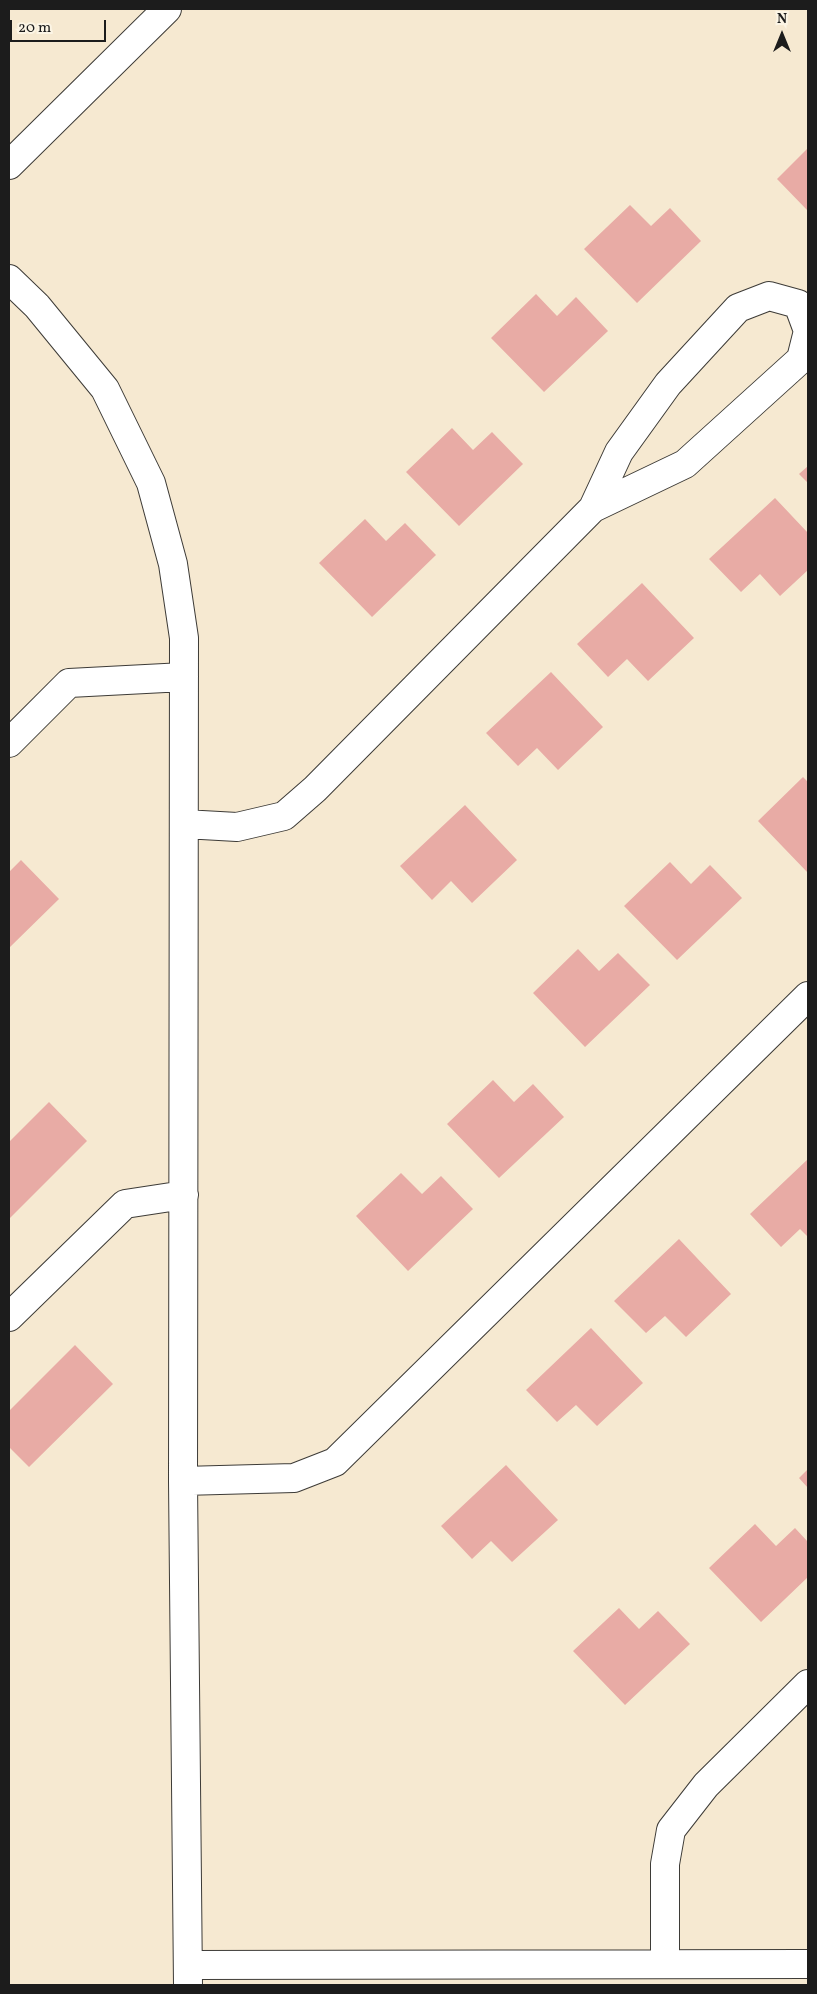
<!DOCTYPE html>
<html>
<head>
<meta charset="utf-8">
<style>
  body { margin:0 }
  #map { position:relative; width:817px; height:1994px; overflow:hidden; background:#f6e9d1; font-family:Vollkorn,serif }
  canvas { display:block }
  .frame { position:absolute; inset:0; border:10px solid #1c1c1c; pointer-events:none }
  .north { position:absolute; left:757px; top:10px; width:50px; height:50px; -webkit-text-stroke:4px #fcf5e5; paint-order:stroke; rotate:0deg; font-size:14px; font-weight:700; line-height:20px; text-align:center; color:#1c1c1c }
  .north::after { content:''; display:block; margin:auto; width:18px; height:22px; background:#1c1c1c; clip-path:polygon(50% 0,100% 100%,50% 72%,0 100%) }
  .scale { position:absolute; left:10px; top:20px; width:96px; height:22px; box-sizing:border-box; border:2px solid #1c1c1c; border-top:0; padding-left:6px; font-size:15px; line-height:18px; white-space:nowrap; color:#1c1c1c; -webkit-text-stroke:4px #fcf5e5; paint-order:stroke }
</style>
</head>
<body>
<div id="map">
<canvas width="817" height="1994"></canvas>
<div class="frame"></div>
<div class="north">N</div>
<div class="scale">20 m</div>
</div>
<script>
const ctx = document.querySelector('canvas').getContext('2d');
ctx.lineJoin = 'round';
function paint(path, color) {
  ctx.fillStyle = color;
  ctx.fill(path, 'evenodd');
}
function stroke(path, color, width, dash) {
  ctx.strokeStyle = color;
  ctx.lineWidth = width;
  ctx.lineCap = dash ? 'butt' : 'round';
  ctx.setLineDash(dash || []);
  ctx.stroke(path);
}
paint(new Path2D(`
  M808,148V211L777,179Z
  M630,205L651,226L670,208L701,241L637,303L584,249Z
  M536,294L557,316L576,297L608,331L544,392L491,338Z
  M452,428L473,450L492,432L523,464L459,526L406,472Z
  M808,466V483L799,474Z
  M775,498L808,533V570L780,596L760,574L741,592L709,559Z
  M365,519L386,541L405,523L436,555L372,617L319,563Z
  M642,583L694,638L648,681L627,659L608,677L577,644Z
  M551,672L603,727L558,770L537,748L518,766L486,733Z
  M803,777L808,782V873L758,821Z
  M465,805L517,860L472,903L451,881L432,900L400,866Z
  M21,860L59,899L9,948V872Z
  M670,862L691,884L710,865L742,898L677,960L624,906Z
  M578,949L599,971L618,953L650,985L585,1047L533,993Z
  M493,1080L514,1102L533,1084L564,1117L499,1178L447,1124Z
  M49,1102L87,1141L9,1219V1142Z
  M808,1159V1237L800,1229L781,1247L750,1214Z
  M401,1173L422,1194L441,1176L473,1209L408,1271L356,1216Z
  M679,1239L731,1294L686,1337L665,1316L646,1333L614,1301Z
  M591,1328L643,1383L597,1426L576,1405L557,1422L526,1390Z
  M75,1345L113,1384L29,1467L9,1447V1411Z
  M506,1465L558,1520L512,1562L491,1541L472,1559L441,1526Z
  M808,1469V1488L799,1478Z
  M755,1524L776,1546L795,1528L808,1542V1577L761,1622L709,1568Z
  M619,1608L639,1629L658,1611L690,1644L625,1705L573,1651Z`), '#e8aba5');
const minor = new Path2D(`
  M9,165L167,9
  M9,279L37,306L105,389L151,483L173,564L184,638L183,1481L188,1985
  M9,743L69,683L184,677
  M184,824L237,827L284,816L315,789L593,508L685,464L801,359L808,331L798,304L769,296L738,308L668,384L619,452L593,508
  M9,1317L125,1204L184,1195
  M183,1481L294,1478L335,1462L808,996
  M665,1964V1864L671,1830L706,1785L808,1684
  M188,1965L808,1964`);
stroke(minor, '#3d3b37', 30);
stroke(minor, '#fff', 28);
</script>
</body>
</html>
